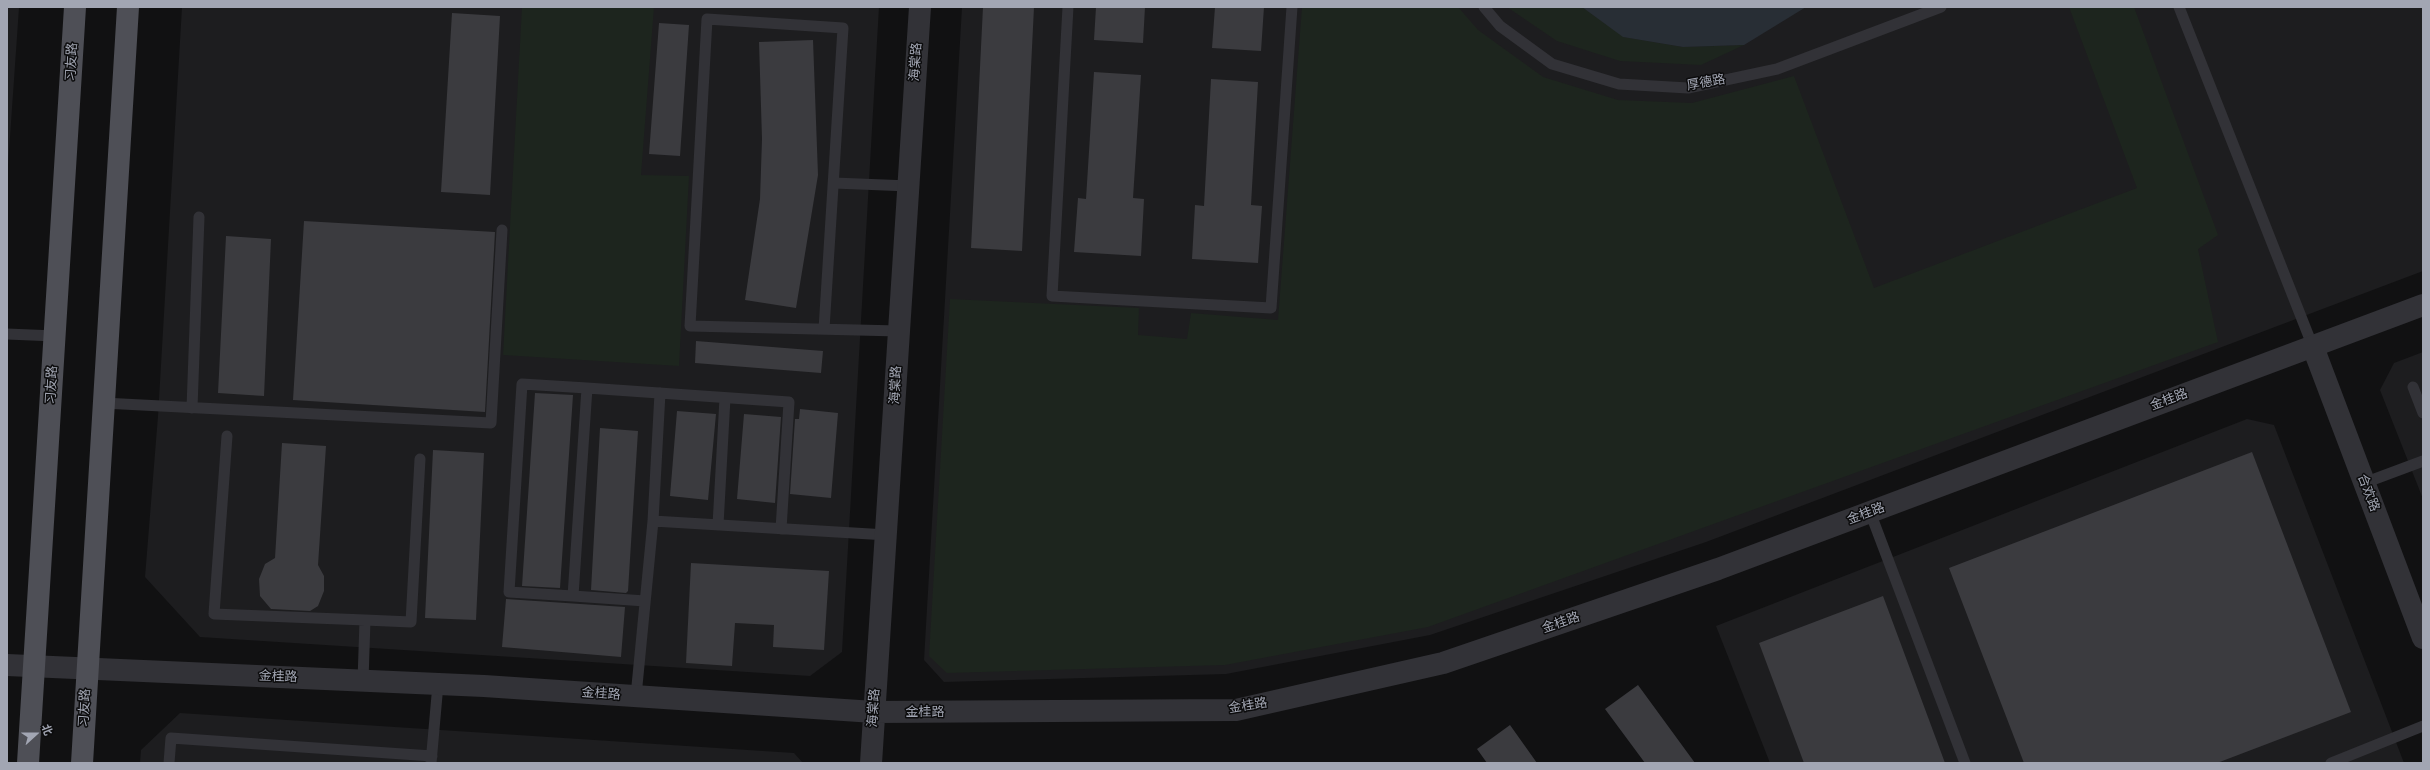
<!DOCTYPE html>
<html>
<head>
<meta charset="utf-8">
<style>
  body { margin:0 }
  #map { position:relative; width:2430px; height:770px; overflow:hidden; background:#111112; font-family:"Space Grotesk","Noto Sans SC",sans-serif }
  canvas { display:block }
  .frame { position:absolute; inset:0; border:8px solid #a2a6b3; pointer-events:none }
  .north { position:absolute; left:16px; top:714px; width:40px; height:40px; -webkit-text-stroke:3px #0c0c0d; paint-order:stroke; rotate:69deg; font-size:11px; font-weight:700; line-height:16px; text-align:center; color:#a2a6b3 }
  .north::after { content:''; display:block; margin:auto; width:14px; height:18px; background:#a2a6b3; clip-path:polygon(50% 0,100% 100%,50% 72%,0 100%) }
</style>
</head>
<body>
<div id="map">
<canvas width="2430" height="770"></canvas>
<div class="frame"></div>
<div class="north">北</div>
</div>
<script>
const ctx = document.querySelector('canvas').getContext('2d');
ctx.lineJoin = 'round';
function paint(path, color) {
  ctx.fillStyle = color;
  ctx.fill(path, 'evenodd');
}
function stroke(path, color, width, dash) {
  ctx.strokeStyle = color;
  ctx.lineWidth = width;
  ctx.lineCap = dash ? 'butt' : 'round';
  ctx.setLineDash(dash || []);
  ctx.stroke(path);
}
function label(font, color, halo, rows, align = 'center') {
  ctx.font = font + ' "Space Grotesk","Noto Sans SC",sans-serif';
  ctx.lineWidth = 3;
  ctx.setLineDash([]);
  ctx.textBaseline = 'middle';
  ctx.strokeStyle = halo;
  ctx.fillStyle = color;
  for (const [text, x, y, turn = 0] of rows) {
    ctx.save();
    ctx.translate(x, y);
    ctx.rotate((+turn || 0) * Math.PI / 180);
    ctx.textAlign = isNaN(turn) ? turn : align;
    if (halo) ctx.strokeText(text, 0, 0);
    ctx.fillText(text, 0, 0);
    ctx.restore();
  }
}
paint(new Path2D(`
  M182,7H879L842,652L810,676L200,637L145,577L158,416Z
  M962,7H2423V271L1706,542L1430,635L1226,674L944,682L924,660Z
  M7,8H19L7,180Z
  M2423,352V499L2380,390L2394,363Z
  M2247,419L2274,425L2404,763H1770L1716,626Z
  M180,713L794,753L803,763H140L141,750Z`), '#1d1d1f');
paint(new Path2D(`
  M522,7H654L641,175L689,176L679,366L503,355Z
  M1302,7H1458L1478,30L1543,77L1618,100L1692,103L1794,76L1874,288L2137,188L2069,7H2134L2218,235L2198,249L2218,342L1428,627L1225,665L947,673L929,656L950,299L1139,308L1138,335L1187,339L1191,313L1278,320Z
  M1507,7H1582L1624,37L1683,47L1744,45L1701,65L1620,61L1557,41Z`), '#1d251e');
paint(new Path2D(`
  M1582,7H1806L1744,45L1683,47L1623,37Z`), '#282e35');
paint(new Path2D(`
  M983,7H1034L1022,251L971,248Z
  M1096,7H1145L1143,43L1094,40Z
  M1215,7H1264L1261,51L1212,48Z
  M452,13L500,16L490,195L441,192Z
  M659,23L689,25L680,156L649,154Z
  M813,40L818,175L796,308L745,300L760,199L762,139L759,42Z
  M1094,72L1141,75L1133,198L1144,199L1141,256L1074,252L1078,198L1086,199Z
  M1211,79L1258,82L1251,205L1262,206L1258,263L1192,259L1195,205L1204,206Z
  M304,221L495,232L485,412L293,400Z
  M226,236L271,239L264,396L218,393Z
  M696,341L823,351L821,373L695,363Z
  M535,393L573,395L560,588L522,586Z
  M800,409L838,413L831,498L790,494L795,419H799Z
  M677,411L716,414L708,500L670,496Z
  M744,414L781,417L775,503L737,499Z
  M600,428L638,431L628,591L626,593L591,590Z
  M282,443L326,446L318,565L324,576V591L318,606L310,611L271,609L260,596L259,579L265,564L275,558Z
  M433,450L484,453L476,620L425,618Z
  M2252,452L2351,712L2217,763H2024L1949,568Z
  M691,563L829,571L824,650L773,647L774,625L735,623L732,666L686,663Z
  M1883,596L1945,763H1804L1759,643Z
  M506,599L625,607L621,657L502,647Z
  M1638,685L1695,763H1645L1605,709Z
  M1510,725L1537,763H1487L1477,749Z`), '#3b3b3f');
stroke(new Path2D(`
  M1068,7L1052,296L1271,308L1292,7
  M1484,7L1500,26L1552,64L1619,84L1688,88L1777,69L1941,7
  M2179,7L2313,347
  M834,183L909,186
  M824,329L843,28L707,19L690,326L899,331
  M7,334L55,336
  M2413,387L2423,413
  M103,403L491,423L502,230
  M192,408L199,217
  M227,436L214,614L365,620L363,681
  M2364,483L2423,461
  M1870,512L1965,763
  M653,521L660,393
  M718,525L725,398
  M573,596L509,592L522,384L587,388
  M645,601L573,596L587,388L789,402L781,529
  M365,620L411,622L420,459
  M636,696L653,521L887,535
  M169,763L171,738L432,756
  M431,763L438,684
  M2331,763L2423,726`), '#323237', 11);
stroke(new Path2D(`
  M2313,347L2423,638
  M7,665L484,686L874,712L1236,710L1443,663L1718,569L2423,305
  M871,763L920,7`), '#323237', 22);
stroke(new Path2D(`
  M28,763L75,7
  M82,763L128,7`), '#4e4f56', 22);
label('13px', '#a2a6b3', '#0c0c0d', [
  ["习友路",72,62,-87],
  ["海棠路",916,62,-86],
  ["厚德路",1706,83,-10],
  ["习友路",52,385,-87],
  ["海棠路",896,385,-87],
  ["金桂路",2169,400,-20],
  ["合欢路",2368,493,69],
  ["金桂路",1866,514,-20],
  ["金桂路",1561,623,-19],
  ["金桂路",278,677,2],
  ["金桂路",601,694,4],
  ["金桂路",1248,706,-9],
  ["习友路",85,708,-87],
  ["海棠路",874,708,-86],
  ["金桂路",925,712]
]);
</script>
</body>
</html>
